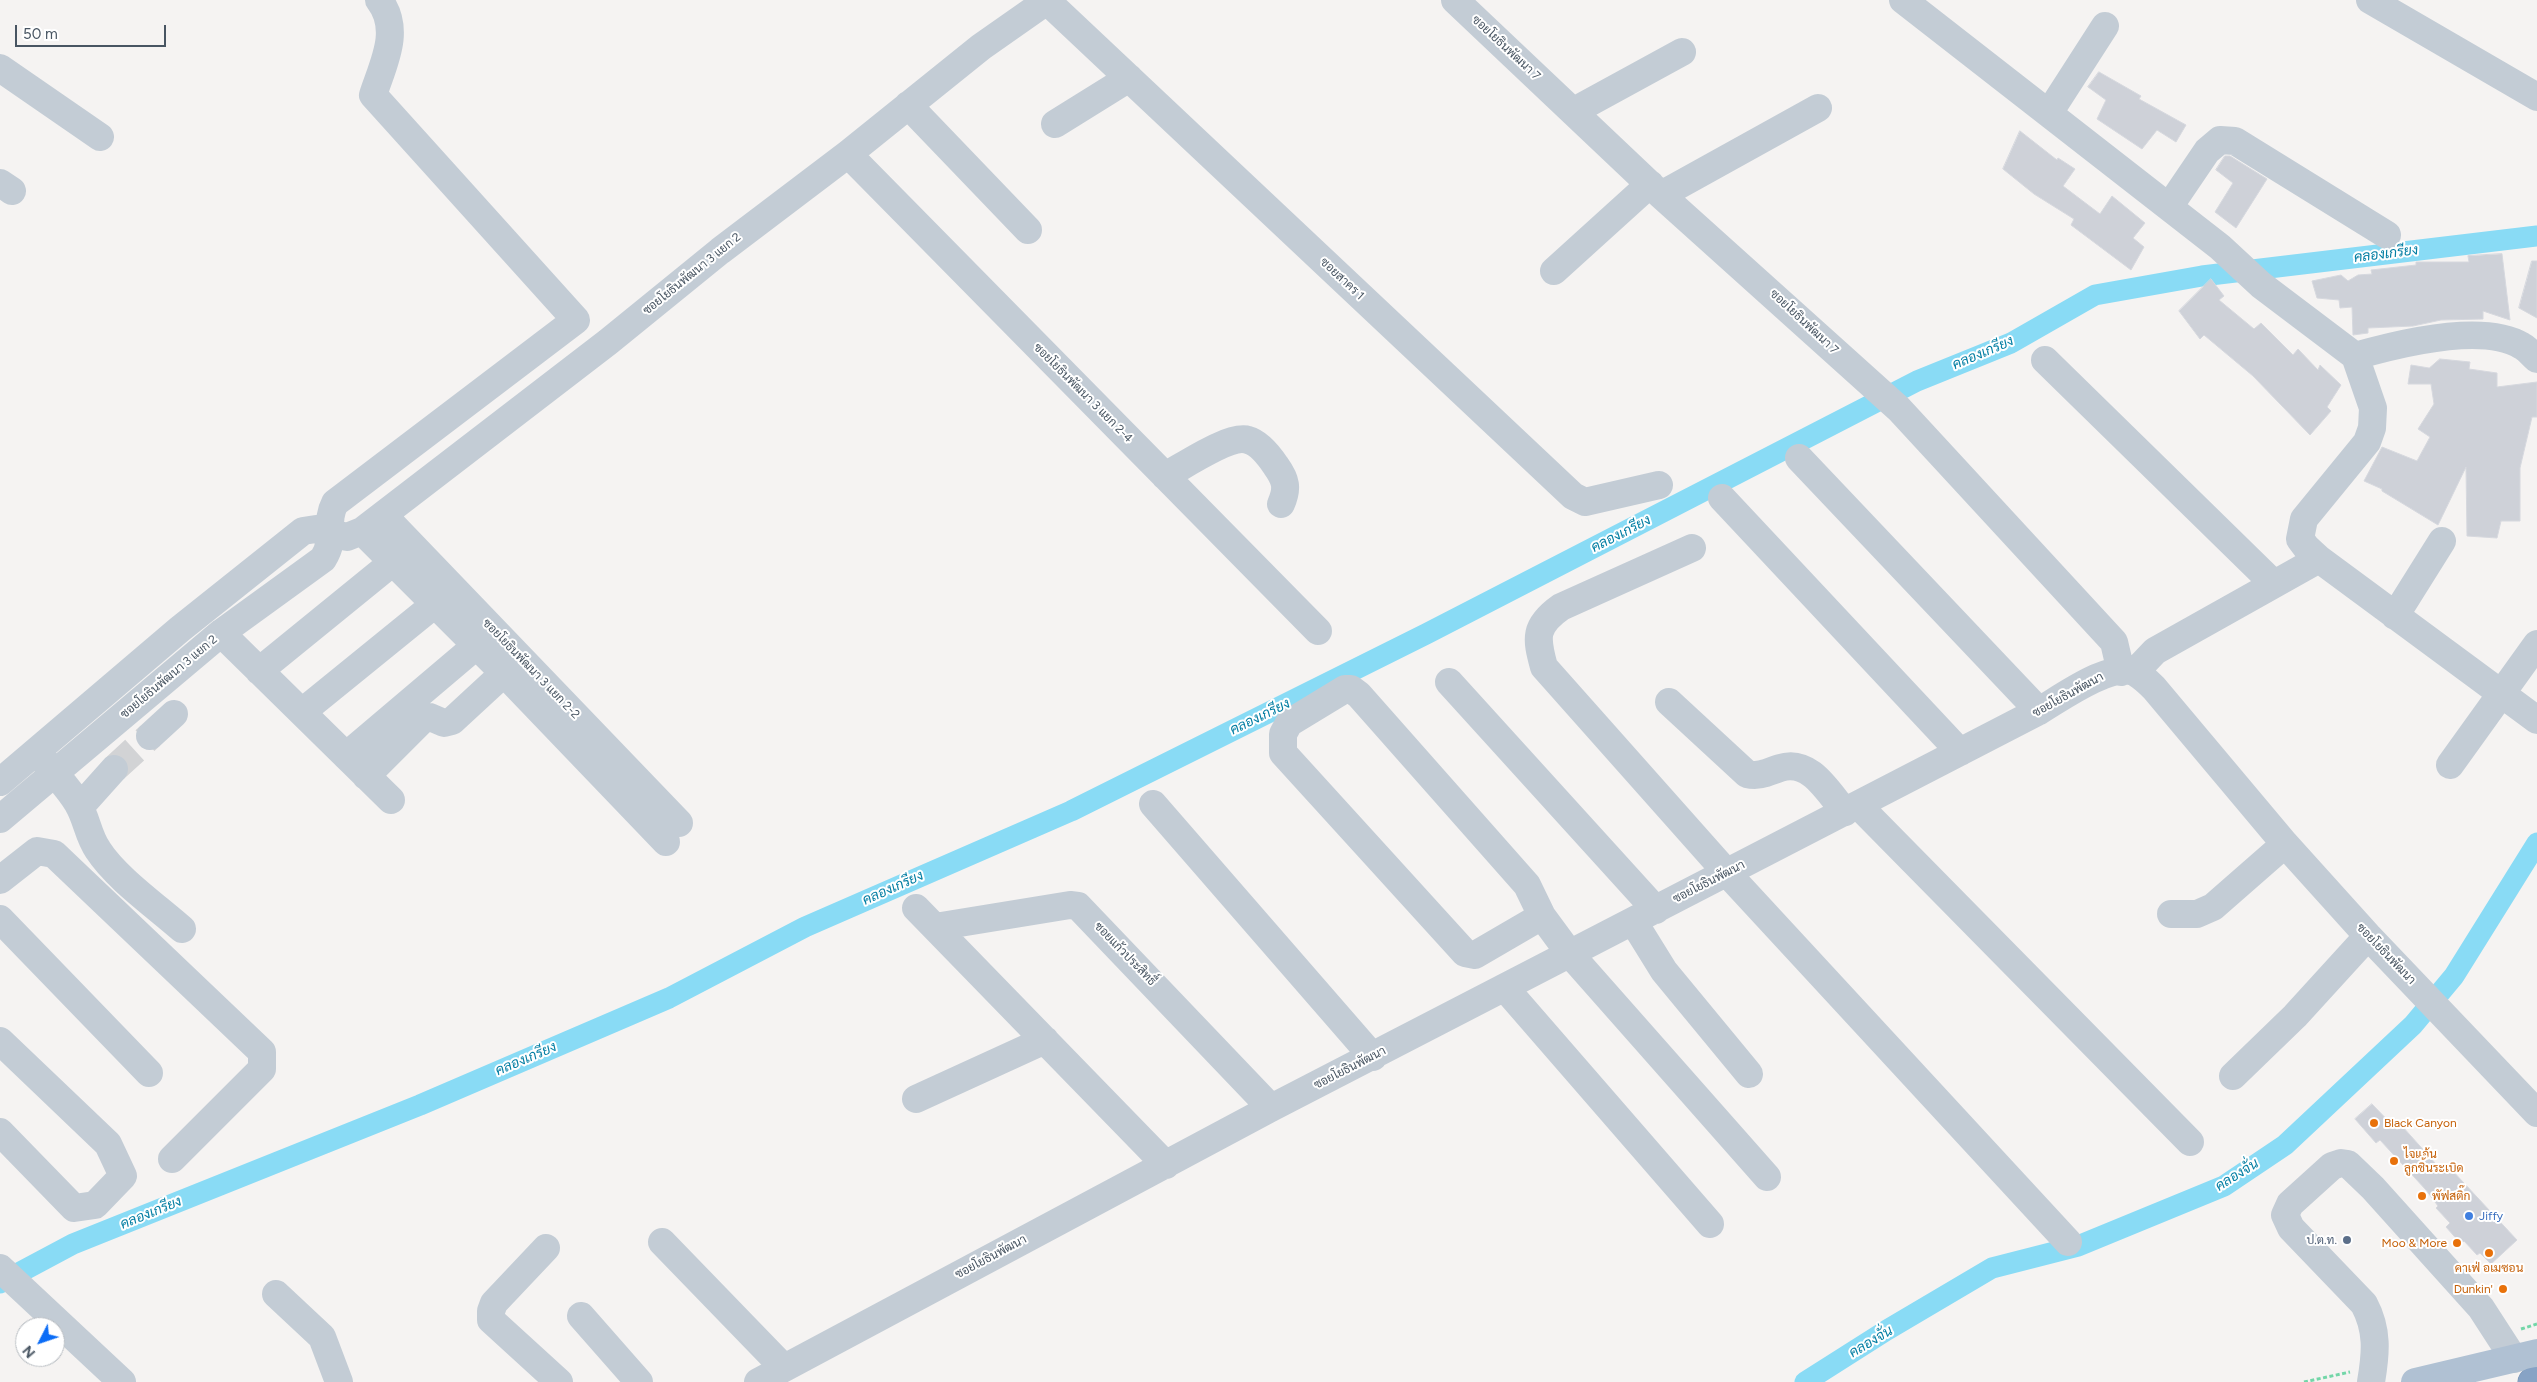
<!DOCTYPE html>
<html>
<head>
<meta charset="utf-8">
<style>
  body { margin:0 }
  #map { position:relative; width:2537px; height:1382px; overflow:hidden; background:#f5f3f2; font-family:Figtree,sans-serif }
  canvas { display:block }
  .north { position:absolute; left:15px; top:1317px; width:50px; height:50px; box-sizing:border-box; background:#fff; border:1px solid #b6bbc0; border-radius:50%; rotate:229deg; font-size:14px; font-weight:700; line-height:20px; text-align:center; color:#485562 }
  .north::after { content:''; display:block; margin:auto; width:18px; height:22px; background:#0b6cf6; clip-path:polygon(50% 0,100% 100%,50% 72%,0 100%) }
  .scale { position:absolute; left:15px; top:25px; width:151px; height:22px; box-sizing:border-box; border:2px solid #485562; border-top:0; padding-left:6px; font-size:15px; line-height:18px; white-space:nowrap; color:#485562; -webkit-text-stroke:4px #fff; paint-order:stroke }
</style>
</head>
<body>
<div id="map">
<canvas width="2537" height="1382"></canvas>
<div class="north">N</div>
<div class="scale">50 m</div>
</div>
<script>
const ctx = document.querySelector('canvas').getContext('2d');
ctx.lineJoin = 'round';
function stroke(path, color, width, dash) {
  ctx.strokeStyle = color;
  ctx.lineWidth = width;
  ctx.lineCap = dash ? 'butt' : 'round';
  ctx.setLineDash(dash || []);
  ctx.stroke(path);
}
function paint(path, color) {
  ctx.fillStyle = color;
  ctx.fill(path, 'evenodd');
}
function label(font, color, halo, rows, align = 'center') {
  ctx.font = font + ' Figtree,Sarabun,sans-serif';
  ctx.lineWidth = 4;
  ctx.setLineDash([]);
  ctx.textBaseline = 'middle';
  ctx.strokeStyle = halo;
  ctx.fillStyle = color;
  for (const [text, x, y, turn = 0] of rows) {
    ctx.save();
    ctx.translate(x, y);
    ctx.rotate((+turn || 0) * Math.PI / 180);
    ctx.textAlign = isNaN(turn) ? turn : align;
    if (halo) ctx.strokeText(text, 0, 0);
    ctx.fillText(text, 0, 0);
    ctx.restore();
  }
}
stroke(new Path2D(`
  M0,1283L73,1244L420,1105L669,998L805,927L1071,811L1426,634L1917,381L2011,343L2095,295L2202,276L2537,236
  M1805,1382L1887,1330L1992,1268L2078,1246L2224,1186L2285,1145L2413,1025L2454,976L2537,843`), '#89dbf5', 21);
const building = new Path2D(`
  M2099,72L2141,96L2139,99L2186,125L2176,142L2157,130L2142,149L2097,119L2106,100L2088,87Z
  M2020,131L2057,160L2058,158L2075,169L2063,186L2100,214L2112,196L2145,223L2133,238L2144,247L2131,270L2071,225L2074,219L2034,194L2003,169Z
  M2225,156H2230L2267,179L2236,228L2215,212L2233,183L2216,170Z
  M2502,254L2510,320L2483,311V319L2441,320L2413,326L2368,328V333L2353,335L2352,307L2340,308L2339,300L2317,298L2312,281L2341,275L2348,281L2358,275L2372,274L2371,270L2416,265V262H2469L2468,256Z
  M2532,261H2537V318L2519,308Z
  M2211,279L2224,296L2219,300L2254,329L2261,323L2293,355L2298,349L2318,370L2320,365L2341,385L2327,407L2331,411L2310,435L2253,376L2204,335L2200,339L2179,311Z
  M2440,359L2470,362L2469,369L2497,373V387L2537,382V417H2532L2520,468V521H2501L2497,538L2467,536L2466,467L2438,525L2382,491V489L2364,481L2382,447L2417,461L2430,437L2418,429L2434,404L2431,384H2408L2411,365L2429,368Z
  M2372,1104L2397,1130L2402,1126L2444,1173L2450,1168L2517,1240L2491,1264L2480,1253L2477,1255L2464,1241L2461,1244L2446,1227L2450,1223L2436,1208L2438,1206L2426,1190L2380,1140L2376,1143L2355,1119Z`);
paint(building, '#ced1d8');
stroke(building, '#d6d8de', 1);
stroke(new Path2D(`
  M114,769L150,736`), '#d2d3d5', 28, [28, 14]);
const highway = new Path2D(`
  M2532,1382L2537,1381`);
stroke(highway, '#728eb1', 29);
stroke(new Path2D(`
  M2521,1329L2537,1324
  M2304,1382L2350,1372`), '#73d6a8', 3, [4, 2.5]);
stroke(new Path2D(`
  M1455,0L1661,195L1899,409L2114,642L2121,672
  M1903,0L2220,247L2261,285L2355,356L2373,408L2372,428L2367,442L2304,519L2300,539L2306,547L2319,559L2537,720
  M2370,0L2537,97
  M1047,1L1573,496L1585,502L1659,485
  M0,68L100,137
  M908,105L1028,230
  M1574,111L1682,52
  M2049,113L2105,26
  M1055,124L1129,78
  M848,154L1318,631
  M0,183L12,191
  M1661,195L1818,108
  M2169,207L2207,151L2220,140L2235,141L2387,235
  M1554,271L1650,184
  M2355,356C2397,344 2483,322 2522,346C2528,349 2532,355 2537,359
  M2045,360L2274,584
  M1799,458L2039,711
  M1165,476C1182,467 1230,434 1248,440C1259,443 1270,457 1276,466C1286,480 1288,488 1281,504
  M1722,498L1960,752
  M383,515L679,823
  M362,531L504,673
  M1692,548L1561,607C1534,626 1536,638 1544,667L1727,873L2068,1242
  M2395,616L2442,541
  M221,633L391,800
  M259,671L393,562
  M2135,672L2155,651L2319,559
  M1449,682L1656,910
  M1669,702L1747,774C1760,777 1768,772 1780,768C1810,758 1828,792 1845,812
  M302,712L435,604
  M150,736L174,714
  M346,756L477,645
  M43,759C55,775 69,788 78,804C87,819 88,836 98,850C116,878 156,906 182,929
  M2450,765L2537,644
  M366,776L423,719L430,717L444,723L452,721L504,673L666,842
  M0,782L180,629L303,531L316,529L347,537L362,531L608,342L720,251L848,154L981,47L1048,0
  M1153,804L1373,1057
  M1858,805L2190,1142
  M80,807L114,769
  M0,819L221,633L323,559C337,537 324,524 335,503L576,320L373,95C383,64 402,30 379,0
  M0,880L37,851L54,854L262,1052V1069L172,1159
  M916,908L1166,1165
  M2171,914H2197L2213,907L2285,844
  M1542,916L1475,955L1465,953L1283,753V734L1289,723L1345,689H1351L1359,695L1527,885L1542,916L1570,954L1767,1177
  M0,919L149,1073
  M1633,921L1664,971L1749,1074
  M935,927L1070,905L1078,906L1271,1108
  M1505,988L1710,1224
  M0,1041L108,1144L123,1176L95,1205L74,1208L0,1132
  M2233,1076L2295,1016L2368,936
  M916,1099L1045,1040
  M662,1242L784,1368
  M546,1248L494,1303L491,1311V1320L559,1382
  M0,1268L122,1382
  M276,1294L322,1337L339,1382
  M581,1316L639,1382
  M758,1382L1271,1108L2039,711C2060,699 2112,660 2136,673C2143,677 2149,683 2154,688L2285,844L2368,936L2537,1113
  M2371,1382C2376,1353 2378,1330 2364,1304L2291,1228L2285,1215L2290,1204L2332,1166L2341,1163L2348,1164L2373,1188L2481,1308L2514,1359`), '#c3ccd5', 28);
stroke(new Path2D(`
  M2415,1382L2537,1353`), '#b0c1d3', 28);
stroke(highway, '#87a3c5', 28);
for (const [x, y, r, color] of [
  [2374,1123,5,"#e8710a"],
  [2394,1161,5,"#e8710a"],
  [2422,1196,5,"#e8710a"],
  [2469,1216,5,"#3f7fe0"],
  [2347,1240,5,"#5c6f8a"],
  [2457,1243,5,"#e8710a"],
  [2489,1253,5,"#e8710a"],
  [2503,1289,5,"#e8710a"]
]) {
  const dot = new Path2D();
  dot.arc(x, y, r, 0, 2 * Math.PI);
  ctx.fillStyle = color;
  ctx.fill(dot);
  stroke(dot, '#fff', 2);
}
label('12px', '#485562', '#fff', [
  ["ซอยโยธินพัฒนา 7",1506,48,43],
  ["ซอยโยธินพัฒนา 3 แยก 2",692,274,-39],
  ["ซอยสาคร 1",1342,279,43],
  ["ซอยโยธินพัฒนา 7",1804,322,43],
  ["ซอยโยธินพัฒนา 3 แยก 2-4",1083,393,45],
  ["ซอยโยธินพัฒนา 3 แยก 2-2",531,669,46],
  ["ซอยโยธินพัฒนา 3 แยก 2",169,677,-40],
  ["ซอยโยธินพัฒนา",2068,695,-29],
  ["ซอยโยธินพัฒนา",1709,882,-27],
  ["ซอยแก้วประสิทธื์",1125,954,46],
  ["ซอยโยธินพัฒนา",2386,954,46],
  ["ซอยโยธินพัฒนา",1350,1068,-27],
  ["ซอยโยธินพัฒนา",991,1257,-28]
]);
label('12px', '#c56008', '#fff', [
  ["Black Canyon",2384,1123],
  ["ไจแอ้น",2404,1154],
  ["ลูกชิ้นระเบิด",2404,1168],
  ["พัฟสติ๊ก",2432,1196],
  ["Moo & More",2447,1243,"right"],
  ["คาเฟ่ อเมซอน",2489,1268,"center"],
  ["Dunkin'",2493,1289,"right"]
], 'left');
label('12px', '#366cbe', '#fff', [
  ["Jiffy",2479,1216]
], 'left');
label('12px', '#4e5e75', '#fff', [
  ["ป.ต.ท.",2337,1240]
], 'right');
label('italic 14px', '#037ea3', '#fff', [
  ["คลองเกรียง",2386,254,-7],
  ["คลองเกรียง",1983,353,-23],
  ["คลองเกรียง",1621,534,-27],
  ["คลองเกรียง",1260,717,-26],
  ["คลองเกรียง",893,888,-24],
  ["คลองเกรียง",526,1059,-23],
  ["คลองจั่น",2237,1175,-32],
  ["คลองเกรียง",151,1213,-22],
  ["คลองจั่น",1871,1342,-31]
]);
</script>
</body>
</html>
